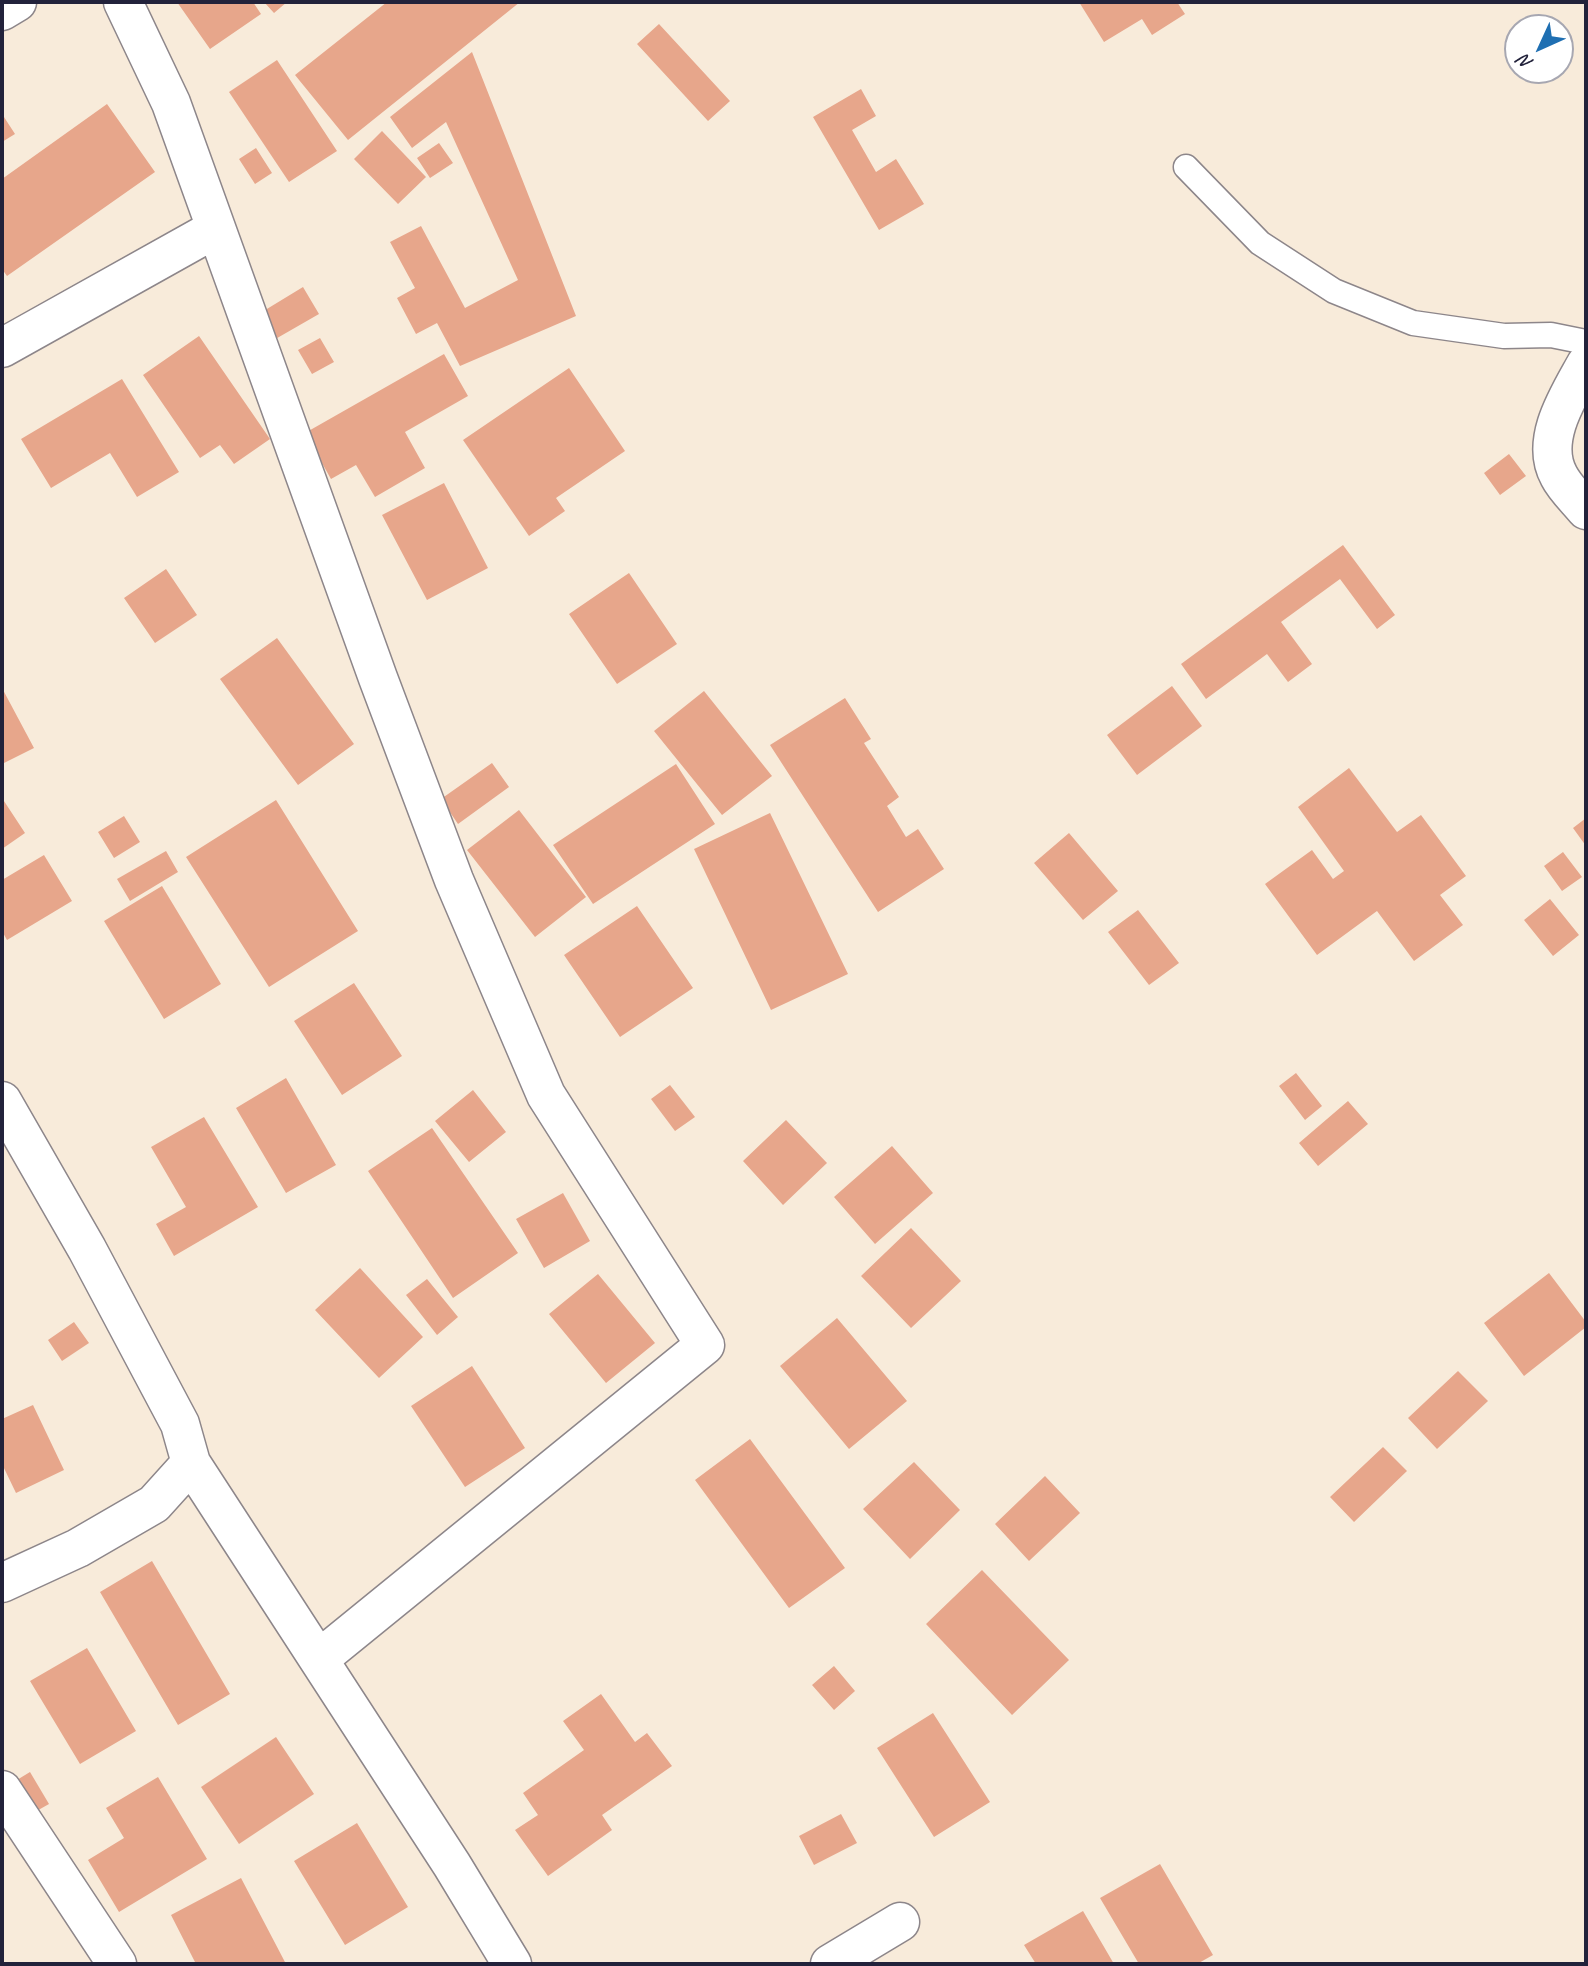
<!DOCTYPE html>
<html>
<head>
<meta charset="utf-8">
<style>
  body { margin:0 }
  #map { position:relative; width:1588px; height:1966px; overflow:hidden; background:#f8ebda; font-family:Caveat,sans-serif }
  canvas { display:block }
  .frame { position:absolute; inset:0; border:4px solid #22223b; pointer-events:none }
  .north { position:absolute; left:1504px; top:14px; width:70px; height:70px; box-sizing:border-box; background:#fff; border:2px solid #a7a7b1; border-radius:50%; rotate:225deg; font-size:19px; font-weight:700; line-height:28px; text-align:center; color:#22223b }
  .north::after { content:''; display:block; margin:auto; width:24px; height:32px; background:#1f6fb2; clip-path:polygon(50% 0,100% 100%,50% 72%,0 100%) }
</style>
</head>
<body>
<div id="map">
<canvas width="1588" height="1966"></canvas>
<div class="frame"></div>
<div class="north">N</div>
</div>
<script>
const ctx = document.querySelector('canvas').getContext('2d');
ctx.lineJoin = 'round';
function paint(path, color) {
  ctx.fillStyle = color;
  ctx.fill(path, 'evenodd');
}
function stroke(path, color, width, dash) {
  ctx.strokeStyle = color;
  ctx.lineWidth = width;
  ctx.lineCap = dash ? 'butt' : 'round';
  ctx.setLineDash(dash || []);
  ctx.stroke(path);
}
paint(new Path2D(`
  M177,2H253L261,14L210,49Z
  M264,2H287L274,13Z
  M387,2H520L348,140L295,75Z
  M1079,2H1177L1185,14L1152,35L1142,19L1104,42Z
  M659,24L730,101L708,121L637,44Z
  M472,52L576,316L460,366L437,323L416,334L397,298L415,288L390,242L421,226L465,308L518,280L446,122L412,148L390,117Z
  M277,60L337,151L289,182L229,92Z
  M861,89L876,116L852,130L876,172L896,159L924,204L879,230L813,117Z
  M107,104L155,172L7,276L2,269V179Z
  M4,117L15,134L2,142V118Z
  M382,131L426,177L398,204L354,159Z
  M439,143L453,163L430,178L417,158Z
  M256,148L272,173L255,184L239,159Z
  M303,287L319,314L272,341L257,315Z
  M199,336L270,439L234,464L220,445L200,458L143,375Z
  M320,338L334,362L312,374L298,350Z
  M444,354L468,396L405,432L425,468L375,497L356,465L331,479L305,433Z
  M569,368L625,451L556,498L565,511L529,536L463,440Z
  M122,379L179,472L137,497L110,453L51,488L21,439Z
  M1509,454L1526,476L1500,495L1484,473Z
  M444,483L488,568L427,600L382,515Z
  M1343,545L1395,615L1377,629L1340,579L1281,622L1312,664L1288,682L1267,654L1206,699L1181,664Z
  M166,569L197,615L155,643L124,598Z
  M629,573L677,644L617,684L569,614Z
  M277,638L354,744L298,785L220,679Z
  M1172,686L1202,726L1137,775L1107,735Z
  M2,688L34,748L2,764Z
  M704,691L772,776L722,815L654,731Z
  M845,698L871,739L864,743L899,797L887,806L906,837L918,829L944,869L878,912L770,745Z
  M492,763L509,787L458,824L441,799Z
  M676,764L715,824L593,904L553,845Z
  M1349,768L1397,832L1421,815L1466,876L1440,895L1463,925L1414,961L1377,911L1317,955L1265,884L1312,850L1333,879L1344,871L1298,807Z
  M2,798L25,833L2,849Z
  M276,800L358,931L269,987L186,857Z
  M519,810L586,897L535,937L467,850Z
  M770,813L848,974L771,1010L694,849Z
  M124,816L140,842L114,858L98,832Z
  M1586,818V846L1573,828Z
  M1069,833L1118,891L1083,920L1034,863Z
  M166,851L178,872L130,901L117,879Z
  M1563,852L1582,877L1562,891L1544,866Z
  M44,855L72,901L7,940L2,931V880Z
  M162,886L221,984L164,1019L104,921Z
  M1550,899L1579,935L1553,956L1524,920Z
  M637,906L693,988L620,1037L564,955Z
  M1138,910L1179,963L1149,985L1108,932Z
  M354,983L402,1056L342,1095L294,1021Z
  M1296,1073L1322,1106L1305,1120L1279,1086Z
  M286,1078L336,1165L286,1193L236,1108Z
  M670,1085L695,1117L675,1131L651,1099Z
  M473,1090L506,1132L469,1162L435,1121Z
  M1348,1101L1368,1124L1318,1166L1299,1143Z
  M204,1117L258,1207L174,1256L156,1224L186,1207L151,1147Z
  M786,1120L827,1163L783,1205L743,1161Z
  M432,1128L518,1253L453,1298L368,1171Z
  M892,1146L933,1193L875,1244L834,1197Z
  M563,1193L590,1241L544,1268L516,1219Z
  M911,1228L961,1281L911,1328L861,1276Z
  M360,1268L423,1337L379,1378L315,1310Z
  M1549,1273L1586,1322V1327L1524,1376L1484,1323Z
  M598,1274L655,1343L606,1383L549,1314Z
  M427,1279L458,1317L437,1335L406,1295Z
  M837,1318L907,1401L849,1449L780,1366Z
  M74,1322L89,1343L62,1361L48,1340Z
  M472,1366L525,1448L465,1487L411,1406Z
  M1458,1371L1488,1401L1437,1449L1408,1418Z
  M33,1405L64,1470L16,1493L2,1464V1419Z
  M750,1439L845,1568L789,1608L695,1480Z
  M1383,1447L1407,1471L1354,1522L1330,1497Z
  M914,1462L960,1510L910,1559L863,1509Z
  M1045,1476L1080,1513L1029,1561L995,1524Z
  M152,1561L230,1694L178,1725L100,1592Z
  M982,1570L1069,1660L1012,1715L926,1624Z
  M87,1648L136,1731L80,1764L30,1681Z
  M834,1666L855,1691L834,1710L812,1685Z
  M601,1694L635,1742L647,1733L672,1766L602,1815L612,1830L548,1876L515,1830L538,1815L523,1793L584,1750L563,1721Z
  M933,1713L990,1802L934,1837L877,1748Z
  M276,1737L314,1794L239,1844L201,1787Z
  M30,1772L49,1804L26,1817L7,1786Z
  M158,1777L207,1859L119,1912L88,1860L124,1838L106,1808Z
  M841,1814L857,1843L814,1865L799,1836Z
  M357,1823L408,1907L345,1945L294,1861Z
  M1160,1864L1213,1955L1197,1964H1139L1100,1898Z
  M241,1878L286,1964H196L171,1915Z
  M1083,1911L1114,1964H1036L1024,1945Z`), '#e7a68b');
const service = new Path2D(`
  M1186,167L1260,243L1334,291L1413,323L1504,336L1551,335L1586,342`);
const minor = new Path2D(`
  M123,2L171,103L378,678L454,880L546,1095L705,1345L319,1659
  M2,11L17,2
  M2,348L215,229
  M1586,364C1569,395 1539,440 1559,476C1565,488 1577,499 1586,510
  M2,1101L87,1249L180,1424L191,1463L154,1504L78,1548L2,1583
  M191,1463L452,1865L512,1964
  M2,1790L117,1964
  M830,1964L900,1922`);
stroke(service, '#8d868a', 27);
stroke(minor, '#8d868a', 41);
stroke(service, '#fff', 24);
stroke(minor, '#fff', 38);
</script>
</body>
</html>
